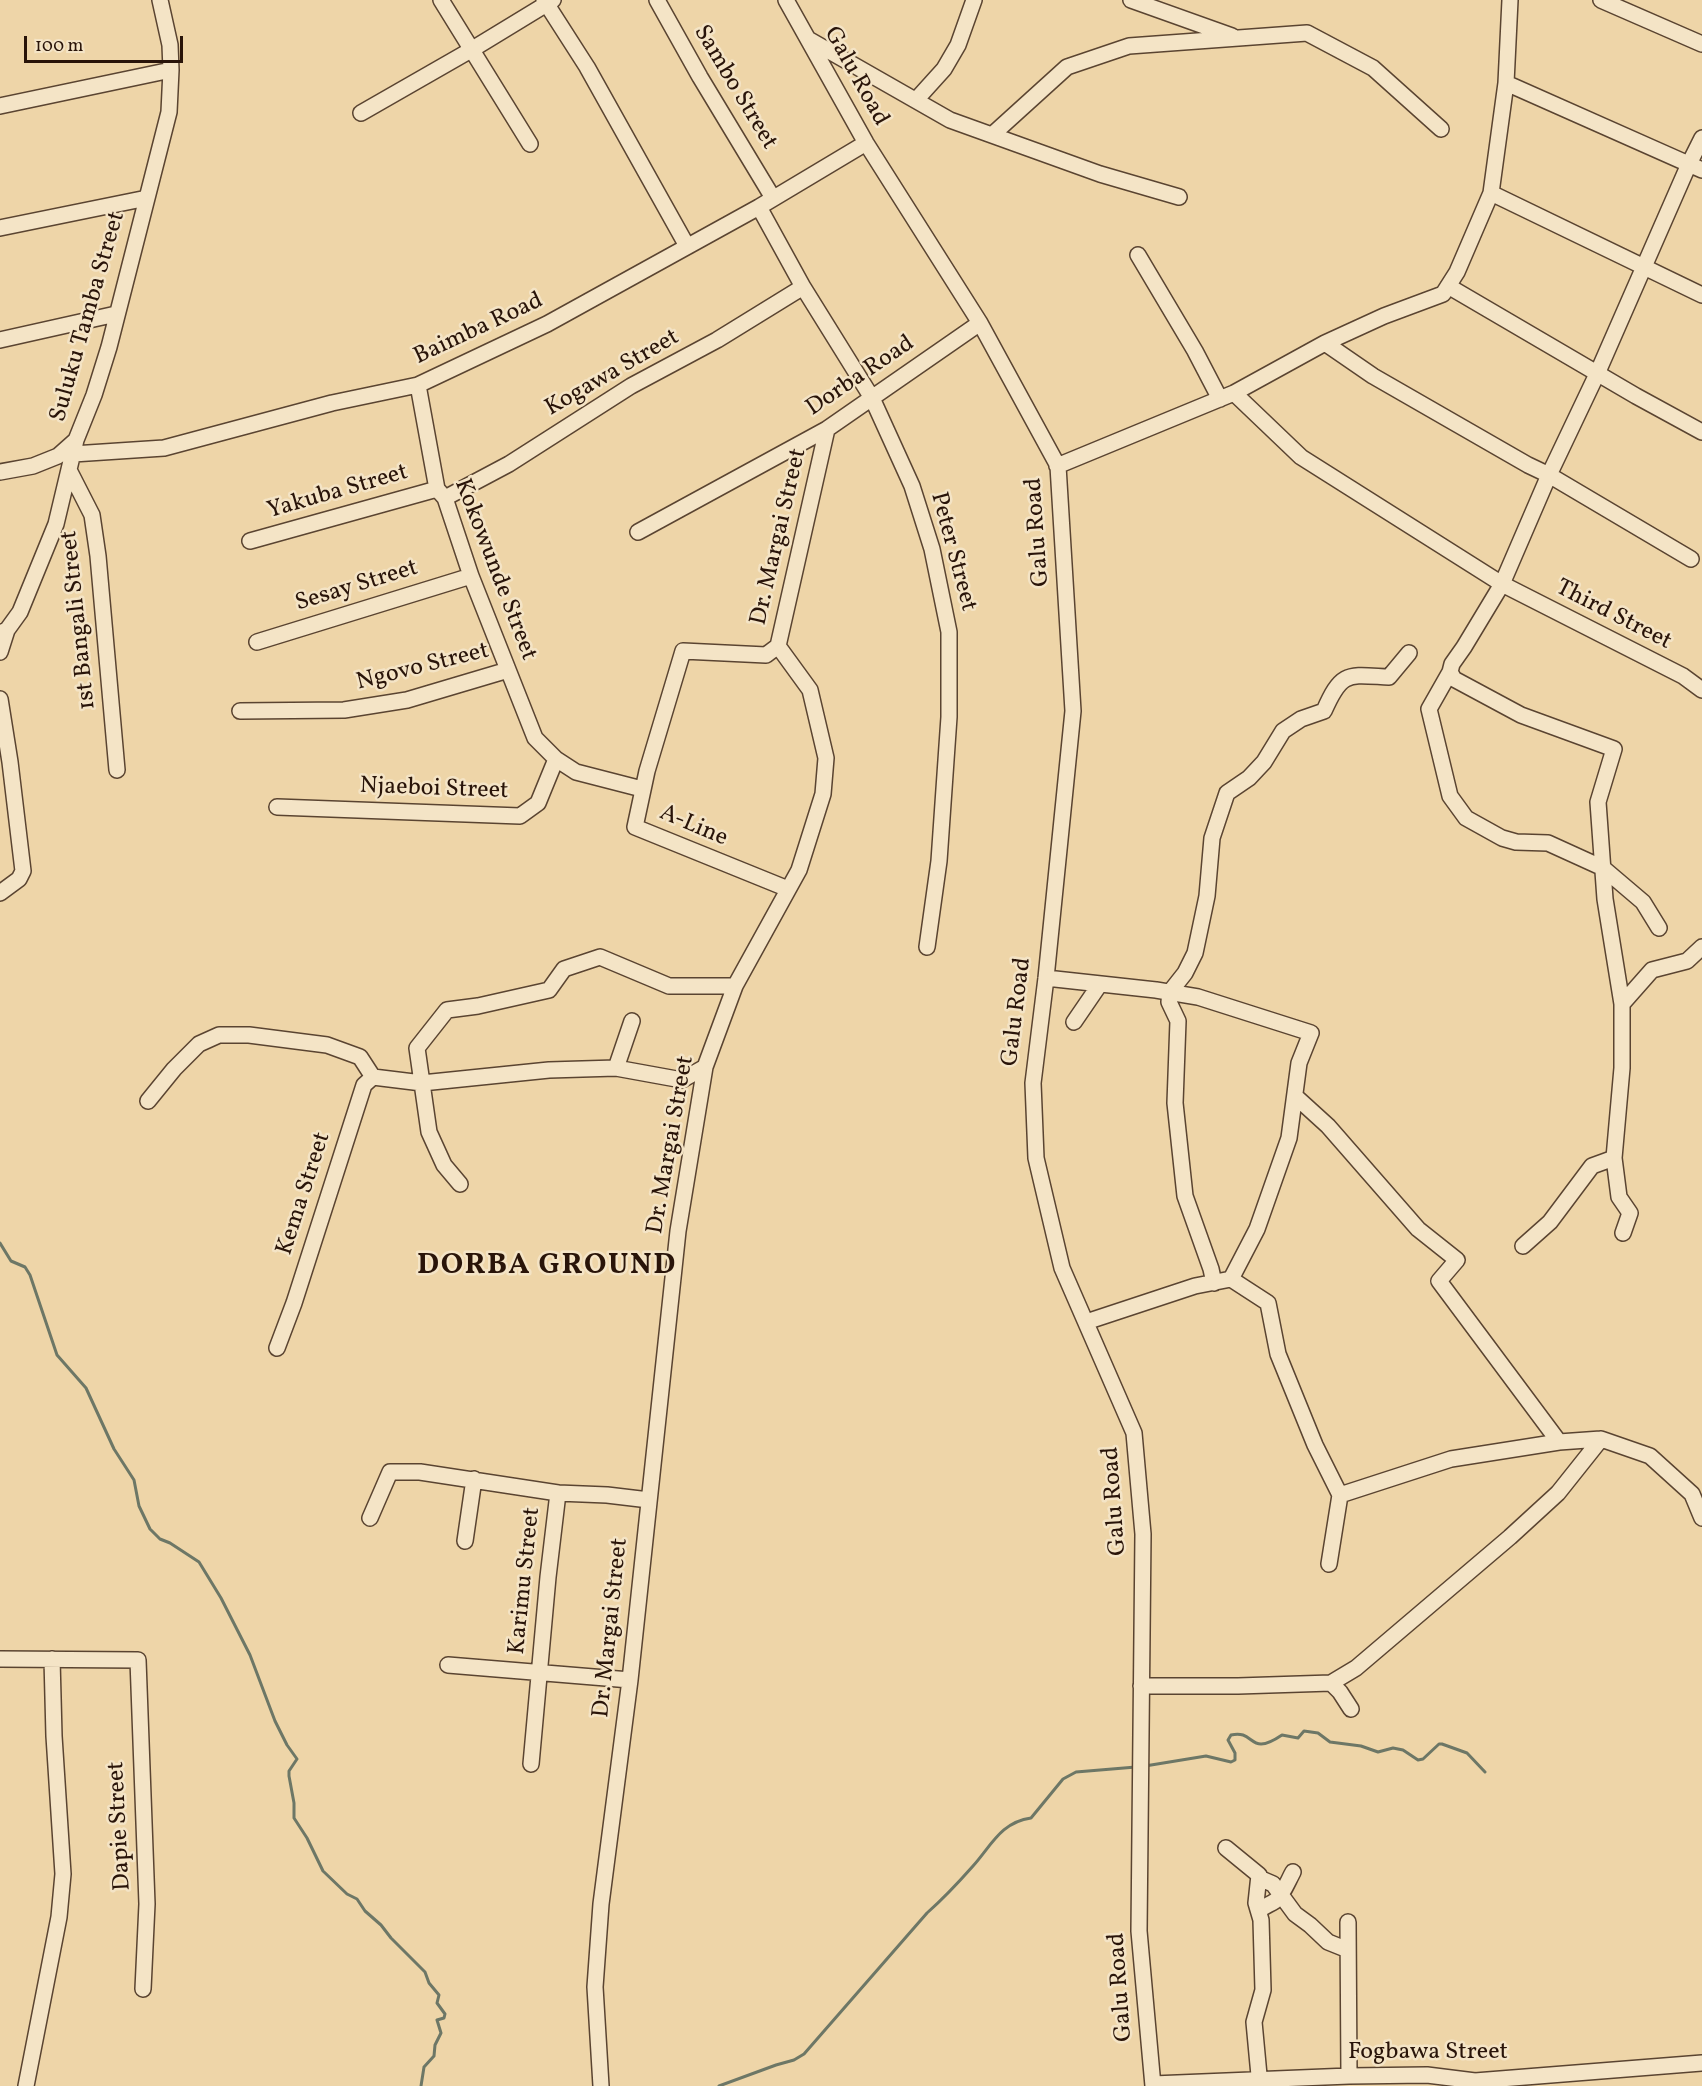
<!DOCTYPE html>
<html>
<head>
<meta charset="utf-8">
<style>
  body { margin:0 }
  #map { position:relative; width:1702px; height:2086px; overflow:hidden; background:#eed5a8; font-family:Vollkorn,serif }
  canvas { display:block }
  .scale { position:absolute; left:24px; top:36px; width:159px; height:27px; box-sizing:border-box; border:3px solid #291409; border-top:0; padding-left:8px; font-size:18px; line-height:21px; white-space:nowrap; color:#291409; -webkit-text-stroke:4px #f4e4c6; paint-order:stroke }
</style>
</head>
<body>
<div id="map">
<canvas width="1702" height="2086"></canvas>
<div class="scale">100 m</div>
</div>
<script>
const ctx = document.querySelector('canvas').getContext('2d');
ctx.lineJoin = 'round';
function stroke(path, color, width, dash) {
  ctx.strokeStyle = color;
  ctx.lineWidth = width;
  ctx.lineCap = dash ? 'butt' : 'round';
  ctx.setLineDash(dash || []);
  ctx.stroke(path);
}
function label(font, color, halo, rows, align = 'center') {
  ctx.font = font + ' Vollkorn,serif';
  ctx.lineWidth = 5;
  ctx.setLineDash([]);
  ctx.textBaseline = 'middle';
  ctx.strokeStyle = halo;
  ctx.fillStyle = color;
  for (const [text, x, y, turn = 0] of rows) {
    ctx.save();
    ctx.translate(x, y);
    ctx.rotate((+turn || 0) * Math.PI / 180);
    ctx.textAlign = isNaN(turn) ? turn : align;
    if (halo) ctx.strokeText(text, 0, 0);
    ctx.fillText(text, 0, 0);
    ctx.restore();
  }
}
stroke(new Path2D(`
  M0,1243L11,1261L25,1267L30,1275L57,1355L86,1388L114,1449L134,1480L139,1506L150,1529L160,1539L170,1543L199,1562L221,1598L250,1655L275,1721L287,1745L297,1759L289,1771V1776L294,1803V1818L307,1838L323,1871L347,1894L357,1899L365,1911L381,1925L391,1938L425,1972L429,1983L439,1995L437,2003L445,2014L444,2018L437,2020L441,2033L435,2045L434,2056L424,2067L421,2086
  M1145,1766L1206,1756L1231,1762L1235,1760V1753L1228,1740L1231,1735C1256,1729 1248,1758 1282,1735L1298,1738L1304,1731L1318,1733L1330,1742L1361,1746L1378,1752L1393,1748L1403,1750L1418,1760L1423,1759L1439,1744H1442L1467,1753L1485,1772
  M719,2086L776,2065L794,2060L804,2054L927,1913C944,1898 958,1883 973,1866C991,1846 1001,1822 1031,1818L1063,1779L1076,1772L1136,1767`), '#6d7766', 3);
const minor = new Path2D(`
  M441,0L530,144
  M544,0L587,67L687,246
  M657,0L700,77L773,198
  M786,0L866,143L980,323L1058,466L1073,711L1046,978L1033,1083L1036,1158L1062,1268L1134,1433L1143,1534L1139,1931L1153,2086
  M1131,0L1232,36
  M1601,0L1702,44
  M808,39L950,120L1100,174L1179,197
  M1506,83L1702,170
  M916,100L944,69L958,45L974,0
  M0,106L171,70
  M361,113L471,50L553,0
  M992,135L1067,67L1129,46L1307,33L1373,68L1441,129
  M1491,193L1702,295
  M759,207L803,287L872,398L912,486L932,549L949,632V717L939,861L927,947
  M0,228L147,198
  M1138,255L1195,351L1220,399
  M1448,286L1636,396L1702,432
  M0,340L116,314
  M1325,343L1373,376L1528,465L1549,475L1691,559
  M418,385L437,489L445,498L471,576L535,738L556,759L576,772L642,789
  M1234,393L1301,457L1502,584L1549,475L1597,374L1689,164L1702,138
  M73,454L164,448L332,403L418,385L547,324L759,207L866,143
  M1057,466L1234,393L1325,343L1384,316L1443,294L1457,272L1491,193L1506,83L1510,0
  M69,470L92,515L98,556L117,770
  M0,472L33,466L58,456L76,440
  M445,498L509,464L631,386L717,340L803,287
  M638,532L827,429L980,323
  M250,541L437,489
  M0,633L7,630L20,612L56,524L76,440L94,395L109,347L169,112L171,70L170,45L160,0
  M257,642L471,576
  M778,646L766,655L683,651L647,771L635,827L788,889
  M0,652L7,630
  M1450,672L1429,709L1450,796L1466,818L1502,838L1516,842L1548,843L1603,868L1643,902L1659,928
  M0,699L10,762L23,871L19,879L0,893
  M240,711L344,710L407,700L508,670
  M277,807L520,816L538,803L556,759
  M1046,978L1156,990L1198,997L1311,1033L1299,1063L1289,1138L1257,1229L1231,1279
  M1622,1004L1652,970L1687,961L1702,947
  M1074,1022L1100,984
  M616,1068L682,1080L705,1067
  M1295,1096L1328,1126L1418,1229L1457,1260L1439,1281L1559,1442
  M148,1101L174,1069L199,1044L219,1035H249L327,1045L360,1057L373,1077
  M1614,1158L1619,1197L1630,1213L1623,1233
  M460,1184L444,1165L429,1132L417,1048L447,1010L478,1006L549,990L564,969L600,957L669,986H735
  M1523,1246L1550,1222L1592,1166L1614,1158L1622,1068V1004L1605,899L1598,802L1614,749L1521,715L1454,679L1450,672L1452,664L1464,647L1502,584L1683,676L1702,690
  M1214,1283L1211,1269L1185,1196L1175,1103L1178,1021L1169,1002L1170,992L1185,973L1195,953L1207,896L1212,838L1227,793L1249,778L1264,762L1283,731L1301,719L1324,711C1342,670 1348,675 1389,677L1409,653
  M1086,1322L1195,1286L1231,1279L1268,1303L1278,1354L1315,1445L1340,1495
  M277,1348L294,1303L364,1085L373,1077L422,1083L549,1070L616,1068L632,1021
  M1340,1495L1451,1459L1559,1442L1601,1439L1650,1456L1692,1494L1702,1518
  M370,1518L390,1472H420L558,1493
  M465,1541L474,1479
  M1329,1564L1340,1495
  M0,1659L138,1660L147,1904L143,1989
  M448,1665L630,1680
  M1331,1683L1340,1692L1351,1709
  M1141,1686H1238L1331,1683L1356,1668L1510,1537L1558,1493L1601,1439
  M531,1764L548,1577L558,1493L607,1495L649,1500
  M1226,1848L1259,1875L1256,1903L1261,1920L1263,1990L1254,2022L1260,2086
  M1259,1878L1273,1884L1295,1914L1310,1925L1328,1942L1348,1950
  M1259,1911C1264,1906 1269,1905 1275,1901C1283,1895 1288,1881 1293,1872
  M1348,1922L1349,2076
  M1153,2084L1349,2076L1427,2075L1475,2081L1702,2063
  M26,2086L59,1917L63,1874L54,1736L52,1659
  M601,2086L595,1987L601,1904L630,1680L678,1231L705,1067L735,986L799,870L823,794L826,758L810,690L778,646L827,429`);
stroke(minor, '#5a4431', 18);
stroke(minor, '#f4e4c6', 15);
label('24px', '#291409', '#f4e4c6', [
  ["Galu Road",855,77,61],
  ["Sambo Street",734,88,59],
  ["Suluku Tamba Street",89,317,-74],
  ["Baimba Road",479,330,-25],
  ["Kogawa Street",613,374,-30],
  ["Dorba Road",861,377,-34],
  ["Yakuba Street",338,493,-16],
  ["Galu Road",1039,532,-94],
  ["Dr. Margai Street",780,537,-77],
  ["Peter Street",952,552,75],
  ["Kokowunde Street",494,570,69],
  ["Sesay Street",357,587,-17],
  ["Third Street",1613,616,27],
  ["1st Bangali Street",80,620,-96],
  ["Ngovo Street",423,668,-14],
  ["Njaeboi Street",434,790,2],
  ["A-Line",693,827,23],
  ["Galu Road",1018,1012,-83],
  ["Dr. Margai Street",672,1145,-80],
  ["Kema Street",305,1194,-72],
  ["Galu Road",1116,1501,-94],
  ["Karimu Street",526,1581,-84],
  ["Dr. Margai Street",612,1628,-84],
  ["Dapie Street",121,1826,-93],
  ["Galu Road",1122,1987,-94],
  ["Fogbawa Street",1428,2054]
]);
ctx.letterSpacing = '1.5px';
label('bold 30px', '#291409', '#f4e4c6', [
  ["DORBA GROUND",547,1267]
]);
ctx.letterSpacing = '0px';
</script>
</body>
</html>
